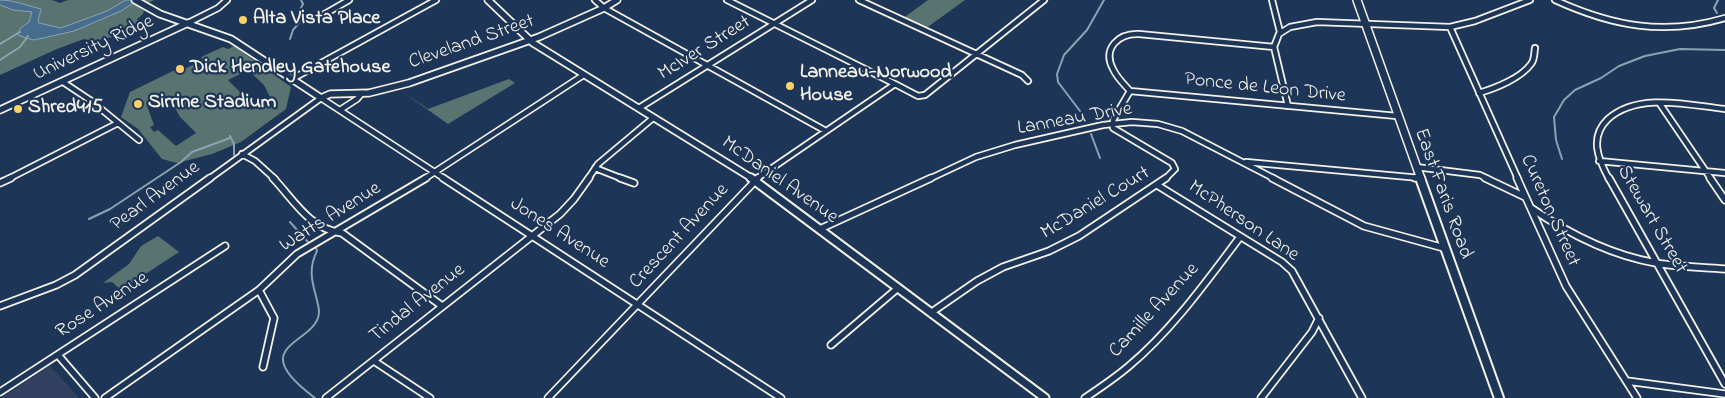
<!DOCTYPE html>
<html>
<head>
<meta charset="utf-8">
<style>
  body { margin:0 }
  canvas { display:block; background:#1d3557 }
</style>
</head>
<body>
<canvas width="1725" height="398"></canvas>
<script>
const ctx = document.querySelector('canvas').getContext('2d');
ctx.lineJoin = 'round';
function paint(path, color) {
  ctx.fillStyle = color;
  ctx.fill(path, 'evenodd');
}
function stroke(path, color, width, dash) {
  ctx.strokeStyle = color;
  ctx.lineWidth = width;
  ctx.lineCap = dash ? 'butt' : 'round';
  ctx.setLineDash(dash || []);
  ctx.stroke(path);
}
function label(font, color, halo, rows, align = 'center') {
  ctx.font = font + ' "Indie Flower",sans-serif';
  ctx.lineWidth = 4.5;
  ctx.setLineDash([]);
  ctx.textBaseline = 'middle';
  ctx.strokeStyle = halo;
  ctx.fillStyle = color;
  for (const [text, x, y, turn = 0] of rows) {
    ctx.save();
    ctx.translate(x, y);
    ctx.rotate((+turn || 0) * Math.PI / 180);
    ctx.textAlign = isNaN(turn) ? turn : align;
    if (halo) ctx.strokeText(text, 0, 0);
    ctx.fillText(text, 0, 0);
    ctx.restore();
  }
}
paint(new Path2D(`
  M50,366L79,398H1Z`), '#32415f');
paint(new Path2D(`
  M0,0H52L60,3L68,0H154L140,8L144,11L142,15L137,19L141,25L139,28L132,31L120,26L110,28L109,30L114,36L112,37L94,41L84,39L57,49L0,75Z
  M928,0H965L925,29L902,19Z
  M234,46L291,87L286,109L241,142L212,154L177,163L162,159L138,129L121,117L130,92L175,70L178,72L203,60L201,57L223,47L228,49ZM248,70L264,85L273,103L251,110L242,94L228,80ZM170,99L180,117L196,133L176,146L158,130L154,132L150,127L154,125L147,106Z
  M509,79L515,83L448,124L400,90L428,109Z
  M158,236L179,252L121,290L112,282L103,283L129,264L141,246Z`), '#597370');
const water = new Path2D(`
  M0,0C14,0 28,6 41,9L38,21L39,23L61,28L107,11L126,0H138L121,11L74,31L34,40L20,36L17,34L21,28L29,22L32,12L13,10L0,5Z`);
paint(water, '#476d8e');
stroke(water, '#8ca2b2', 1);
stroke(new Path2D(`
  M1717,13L1714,8L1718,0
  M290,39L293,30L303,18L300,10L303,4L301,0
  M0,44L20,32
  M0,60L20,47L28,36
  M1080,111L1058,82L1057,74L1064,55L1087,30L1104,0
  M1082,114L1086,122
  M1091,134L1100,158
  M230,136L234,144V155
  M1562,159L1556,140L1554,117L1564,100L1575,90L1601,78L1619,66L1645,56L1680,49L1725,50
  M89,219L110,209L181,162L192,152L230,138
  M290,222L308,242
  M315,398C241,343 318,345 319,312C319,307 317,301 316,296C311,279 309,267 317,251L316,248`), '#8ca2b2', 2);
const minorFar1 = new Path2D(`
  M595,0L604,8L824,130
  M727,0L895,84
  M859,0L1022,75L1028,81
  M1272,0L1280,32
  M1555,0C1612,26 1664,36 1725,18
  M323,15L349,0
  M188,23L218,8L227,0
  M1450,27L1518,179
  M292,79L436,0
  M63,82L90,100L139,140
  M1130,91L1397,116
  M1479,93C1496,88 1521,78 1531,64C1535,59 1534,53 1535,48
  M1660,104L1711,179
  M1288,106L1274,47L1279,34L1290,27L1317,22L1450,27L1475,21L1530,0
  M639,108L812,0
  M340,110L357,99L362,93
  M242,154L255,161L275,179
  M1599,161L1725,173
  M1246,162L1420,178
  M1416,167L1480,175L1488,179
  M595,168L623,179
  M8,179L118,123
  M209,179L321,98L445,179
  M424,179L582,76
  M588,179L598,164L653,118
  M756,179L895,84L918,96L925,95L1044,0
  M929,179L976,157L1015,145L1103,125L1132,122L1158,124L1182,131L1275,179
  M1165,179L1175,169L1172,163L1113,128V120L1130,91C1124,84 1117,78 1113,69C1102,48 1119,33 1139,34L1274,47
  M1609,179C1598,159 1589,137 1608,119C1638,92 1689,105 1725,109`);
const minor = new Path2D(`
  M273,178C294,200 309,229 342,233L442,306
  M443,178L781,398
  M620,178L634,183
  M1272,178L1364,226L1444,248
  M1415,178H1420
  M1485,178L1525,197
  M1517,178L1566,286L1637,398
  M1609,178L1725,384
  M1710,178L1725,200
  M0,183L11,178
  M1157,185L1282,262L1292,271L1362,398
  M1531,208C1569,234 1610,255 1656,263C1679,267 1702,267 1725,269
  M820,229L931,178
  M259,290L274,318L263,367
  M0,306L56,285L75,275L210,178
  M932,312L977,281L1003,267L1049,251L1079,236L1166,178
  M831,345L898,288
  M58,355L95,398
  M374,361L430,398
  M1627,381L1725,394
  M0,392L225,246
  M105,398L259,290L297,254L426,178
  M326,398L560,214L574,199L589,178
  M548,398L758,178
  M1085,398C1100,388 1115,378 1129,366C1172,330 1206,282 1240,237
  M1261,398L1312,332L1319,318`);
const tertiaryFar1 = new Path2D(`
  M135,0L160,14L231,39L321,98L330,94L369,93L409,83L539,37L604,8L617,0
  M488,0L533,43L753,179
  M0,110L188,23`);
const tertiary = new Path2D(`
  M751,178L1045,398`);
const secondaryFar1 = new Path2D(`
  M1357,0L1421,179`);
const secondary = new Path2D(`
  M1420,178L1499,398`);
stroke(minorFar1, '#f4f1e8', 8);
stroke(minor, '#f4f1e8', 9);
stroke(tertiaryFar1, '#f4f1e8', 9);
stroke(tertiary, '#f4f1e8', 11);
stroke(secondaryFar1, '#f4f1e8', 10);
stroke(secondary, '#f4f1e8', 12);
stroke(minorFar1, '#1d3557', 4.5);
stroke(minor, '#1d3557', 5.5);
stroke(tertiaryFar1, '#1d3557', 5.5);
stroke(tertiary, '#1d3557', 7);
stroke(secondaryFar1, '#1d3557', 7);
stroke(secondary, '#1d3557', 8);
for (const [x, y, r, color] of [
  [243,20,5,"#ffd166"],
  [180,69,5,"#ffd166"],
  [790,86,5,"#ffd166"],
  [138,104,5,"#ffd166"],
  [18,109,5,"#ffd166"]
]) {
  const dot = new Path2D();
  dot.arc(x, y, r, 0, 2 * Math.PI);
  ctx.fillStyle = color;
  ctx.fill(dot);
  stroke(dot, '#1d3557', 2);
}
label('bold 20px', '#f4f1e8', '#1d3557', [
  ["Alta Vista Place",253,20],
  ["Dick Hendley Gatehouse",190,69],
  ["Lanneau-Norwood",800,74],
  ["House",800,97],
  ["Sirrine Stadium",148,104],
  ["Shred415",28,109]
], 'left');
label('20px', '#f4f1e8', '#1d3557', [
  ["Cleveland Street",472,43,-19],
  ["University Ridge",94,49,-25],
  ["McIver Street",705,49,-32],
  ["Ponce de Leon Drive",1265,89,6],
  ["Lanneau Drive",1075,120,-10],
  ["McDaniel Avenue",779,181,35],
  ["East Faris Road",1442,194,70],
  ["Pearl Avenue",156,197,-36],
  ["McDaniel Court",1096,204,-31],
  ["Cureton Street",1549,211,66],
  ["Watts Avenue",331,218,-32],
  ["Stewart Street",1651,220,60],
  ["McPherson Lane",1243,222,34],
  ["Jones Avenue",559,234,33],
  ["Crescent Avenue",680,237,-47],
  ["Tindal Avenue",418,304,-38],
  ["Rose Avenue",103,306,-33],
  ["Camille Avenue",1155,311,-47]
]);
</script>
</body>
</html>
